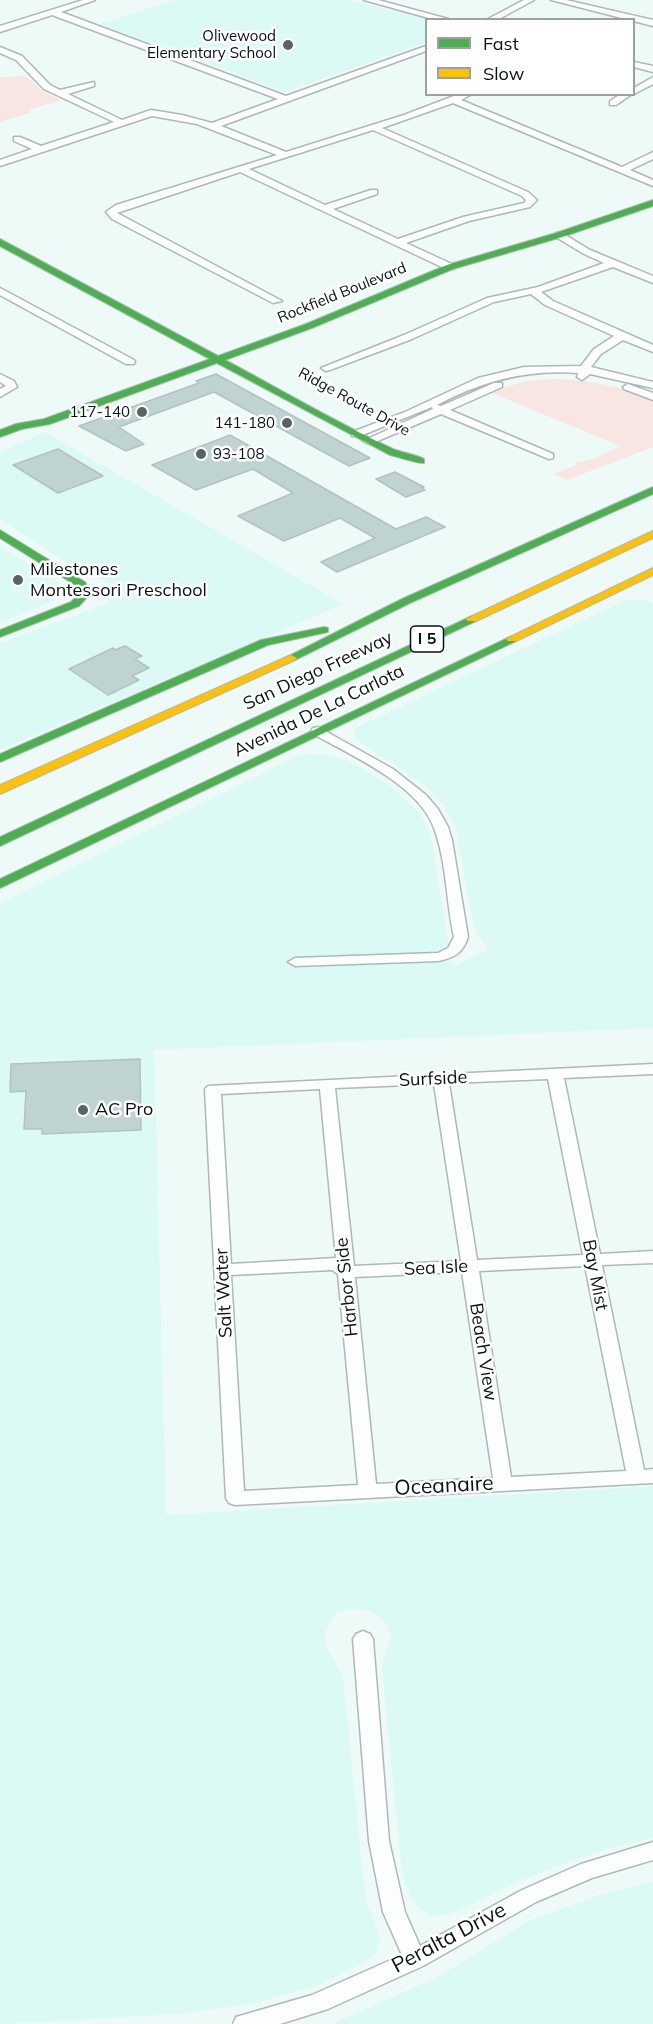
<!DOCTYPE html>
<html>
<head>
<meta charset="utf-8">
<style>
  body { margin:0 }
  #map { position:relative; width:653px; height:2024px; overflow:hidden; background:#eefaf8; font-family:Mulish,sans-serif }
  canvas { display:block }
  .legend { position:absolute; left:425px; top:18px; width:210px; height:78px; box-sizing:border-box; background:#fff; border:2px solid #9ca1a0; margin:0; padding:8px 10px; list-style:none; font-size:18px; color:#071312 }
  .legend li { display:flex; align-items:center; gap:12px; height:30px }
  .legend b { width:30px; border:2px solid #9ca1a0 }
</style>
</head>
<body>
<div id="map">
<canvas width="653" height="2024"></canvas>
<ul class="legend">
<li><b style="height:8px;background:#4caf50"></b>Fast</li>
<li><b style="height:8px;background:#ffc107"></b>Slow</li>
</ul>
</div>
<script>
const ctx = document.querySelector('canvas').getContext('2d');
ctx.lineJoin = 'round';
function paint(path, color) {
  ctx.fillStyle = color;
  ctx.fill(path, 'evenodd');
}
function stroke(path, color, width, dash) {
  ctx.strokeStyle = color;
  ctx.lineWidth = width;
  ctx.lineCap = dash ? 'butt' : 'round';
  ctx.setLineDash(dash || []);
  ctx.stroke(path);
}
function label(font, color, halo, rows, align = 'center') {
  ctx.font = font + ' Mulish,sans-serif';
  ctx.lineWidth = 5;
  ctx.setLineDash([]);
  ctx.textBaseline = 'middle';
  ctx.strokeStyle = halo;
  ctx.fillStyle = color;
  for (const [text, x, y, turn = 0] of rows) {
    ctx.save();
    ctx.translate(x, y);
    ctx.rotate((+turn || 0) * Math.PI / 180);
    ctx.textAlign = isNaN(turn) ? turn : align;
    if (halo) ctx.strokeText(text, 0, 0);
    ctx.fillText(text, 0, 0);
    ctx.restore();
  }
}
paint(new Path2D(`
  M175,0H349L430,19L426,20V42L285,92L100,24Z
  M45,432L343,604L0,750V643L106,604L114,593L108,583L79,570L0,519V452Z
  M0,547L66,587L69,591L68,594L0,623Z
  M644,599L653,604V1028L154,1050L166,1515L653,1486V1838L607,1849L560,1865L520,1881L458,1911L444,1915L431,1916L420,1909L411,1898L402,1874L382,1668L391,1637L387,1624L372,1611L354,1609L339,1611L334,1615L324,1635L325,1644L343,1677L365,1897L380,1937L377,1952L366,1962L320,1984L256,2003L179,2014L0,2024V903L302,754L326,755L349,761L392,787L420,813L431,836L452,968L488,949L477,933L472,917L456,830L445,807L426,786L354,738L356,728L626,600Z
  M653,1881V2024H332L438,1977L527,1922L599,1895Z`), '#dbf9f5');
paint(new Path2D(`
  M25,76L41,90L61,100L28,110L32,112L0,122V77Z
  M554,379C590,380 620,386 653,400V447L567,480L554,474L576,465L575,463L593,459L621,446L489,392L527,381Z`), '#f7e6e1');
const building = new Path2D(`
  M216,374L370,458L349,466L214,392L119,427L144,444L126,451L79,426L199,383L196,381Z
  M230,435L396,529L426,517L445,527L337,572L321,562L375,538L340,518L284,541L238,516L293,493L253,469L196,490L152,465Z
  M58,449L103,476L58,493L13,465Z
  M395,472L424,487L421,488L425,490L406,497L376,479Z
  M125,646L142,656L135,659L149,668L132,676L139,680L108,695L69,669L113,648L115,650Z
  M140,1059L141,1130L42,1134V1129H24L26,1091L10,1092L11,1064Z`);
paint(building, '#bfd4d2');
stroke(building, '#b5c1bf', 1.5);
const street = new Path2D(`
  M83,0H95L61,12L286,96L426,46V51L221,126L286,152L404,115L459,94H472L461,100L622,167L653,152V159L630,170L653,180V186L453,103L382,128L528,192L537,200L530,207L469,221L406,243L454,265V269H446L240,172L117,213L282,301L273,303L112,219L106,212L116,205L277,155L197,124L152,116L0,166V160L32,149L14,141V137H20L41,146L114,122L44,89L16,60L0,53V47L22,56L50,85L60,90L94,82V86L68,94L122,120L151,110L182,115L212,123L278,99L52,15L0,32V26ZM373,130L522,196L526,200L524,203L463,217L398,239L333,209L377,194V190H371L325,205L249,169Z
  M364,0H378L452,20H436Z
  M524,0H534L497,20H486Z
  M551,0H566L653,20V26Z
  M634,62L653,66V72L634,67Z
  M653,77V84L634,94V88Z
  M621,94H632L616,105H610V101Z
  M556,233H562L590,250L653,276V283L613,267L541,292L553,301L653,345V352L623,340L601,354L591,367L653,382V388L590,374L582,380L577,377L578,373C527,369 482,381 437,405L441,406L494,383H502V387L450,410L553,454V458L549,459L441,414L373,443L369,444L363,441L433,409L432,407L360,436H352V432L405,412L478,378L524,367L581,366L594,349L614,336L545,305L531,294L494,302L412,339L330,370L326,371L321,368L404,335L487,298L538,287L604,263L584,254L556,237Z
  M0,288L134,360L135,362L134,364H126L0,295Z
  M0,374L14,381L17,387L0,397V389L6,386L0,382Z
  M628,384L653,393V400L624,389L623,387Z
  M318,727L393,769L426,795L438,809L448,827L452,840L468,937C463,953 454,958 438,961L295,966L288,962L295,958L438,953L448,948L454,937C446,902 447,863 434,828C419,785 351,755 313,734L311,731L313,728Z
  M653,1064V1074L564,1078L600,1254L653,1251V1263L602,1265L644,1470L653,1469V1483L235,1505L229,1503L226,1498L205,1089L208,1086ZM548,1079L583,1255L477,1260L449,1083ZM434,1084L461,1261L354,1266L335,1088ZM320,1089L336,1258L231,1264L221,1094ZM585,1266L626,1471L511,1477L479,1271ZM332,1270L338,1274L358,1485L244,1491L231,1275ZM462,1272L493,1478L376,1484L355,1277Z
  M363,1631L370,1634L373,1639L389,1841L405,1912L420,1946L522,1890L581,1864L653,1842V1860L592,1878L536,1902L423,1966L328,2009L280,2024H233L236,2017L312,1995L402,1955L383,1912L369,1841L353,1639L356,1634Z`);
const fast = new Path2D(`
  M653,200V206L562,237L453,269L312,328L225,360C281,390 336,422 393,449C403,453 414,454 424,459V463C418,464 399,457 390,455L217,363L50,424L22,429L0,437V430L16,424L44,419L210,359L0,246V239L218,356L306,324L447,265L556,233Z
  M653,487V494L410,603L295,660L291,661L285,658L402,599Z
  M0,530L85,582L91,593L79,606L0,637V630L71,602L80,593L77,586L0,538Z
  M472,616L476,617V621L0,846V837Z
  M324,627L328,628V632L268,645L0,762V754L261,640Z
  M512,636L516,637V641L0,888V879Z`);
const slow = new Path2D(`
  M653,531V538L476,621H468L466,619Z
  M653,568V575L516,641H508L506,639Z
  M291,655L297,658L295,660L0,794V785Z`);
stroke(street, '#adb8b7', 3);
stroke(fast, '#adb8b7', 2);
stroke(slow, '#adb8b7', 2);
paint(street, '#fcfefe');
paint(fast, '#4caf50');
paint(slow, '#ffc107');
for (const [x, y, r, color] of [
  [288,45,6,"#586462"],
  [142,412,6,"#586462"],
  [287,423,6,"#586462"],
  [201,454,6,"#586462"],
  [18,580,6,"#586462"],
  [83,1110,6,"#586462"]
]) {
  const dot = new Path2D();
  dot.arc(x, y, r, 0, 2 * Math.PI);
  ctx.fillStyle = color;
  ctx.fill(dot);
  stroke(dot, '#fff', 2);
}
label('15px', '#071312', '#fff', [
  ["Olivewood",276,36],
  ["Elementary School",276,53],
  ["117-140",130,412],
  ["141-180",275,423],
  ["93-108",213,454,"left"]
], 'right');
label('15px', '#071312', '#fff', [
  ["Rockfield Boulevard",342,293,-22],
  ["Ridge Route Drive",354,402,29]
]);
for (const [x, y, w] of [
  [427,639,33]
]) {
  const box = new Path2D();
  box.roundRect(x - w / 2, y - 13, w, 26, 4.5);
  ctx.fillStyle = '#fff';
  ctx.fill(box);
  stroke(box, '#071312', 1.5);
}
label('bold 16px', '#071312', null, [
  ["I 5",427,639]
]);
label('18px', '#071312', '#fff', [
  ["Milestones",30,570],
  ["Montessori Preschool",30,591],
  ["AC Pro",95,1110]
], 'left');
label('18px', '#071312', '#fff', [
  ["San Diego Freeway",318,671,-25],
  ["Avenida De La Carlota",319,711,-26],
  ["Surfside",433,1079,-3],
  ["Sea Isle",436,1268,-3],
  ["Bay Mist",595,1275,79],
  ["Harbor Side",347,1287,-96],
  ["Salt Water",224,1293,-93],
  ["Beach View",483,1352,81]
]);
label('21px', '#071312', '#fff', [
  ["Oceanaire",444,1486,-3],
  ["Peralta Drive",449,1938,-28]
]);
</script>
</body>
</html>
